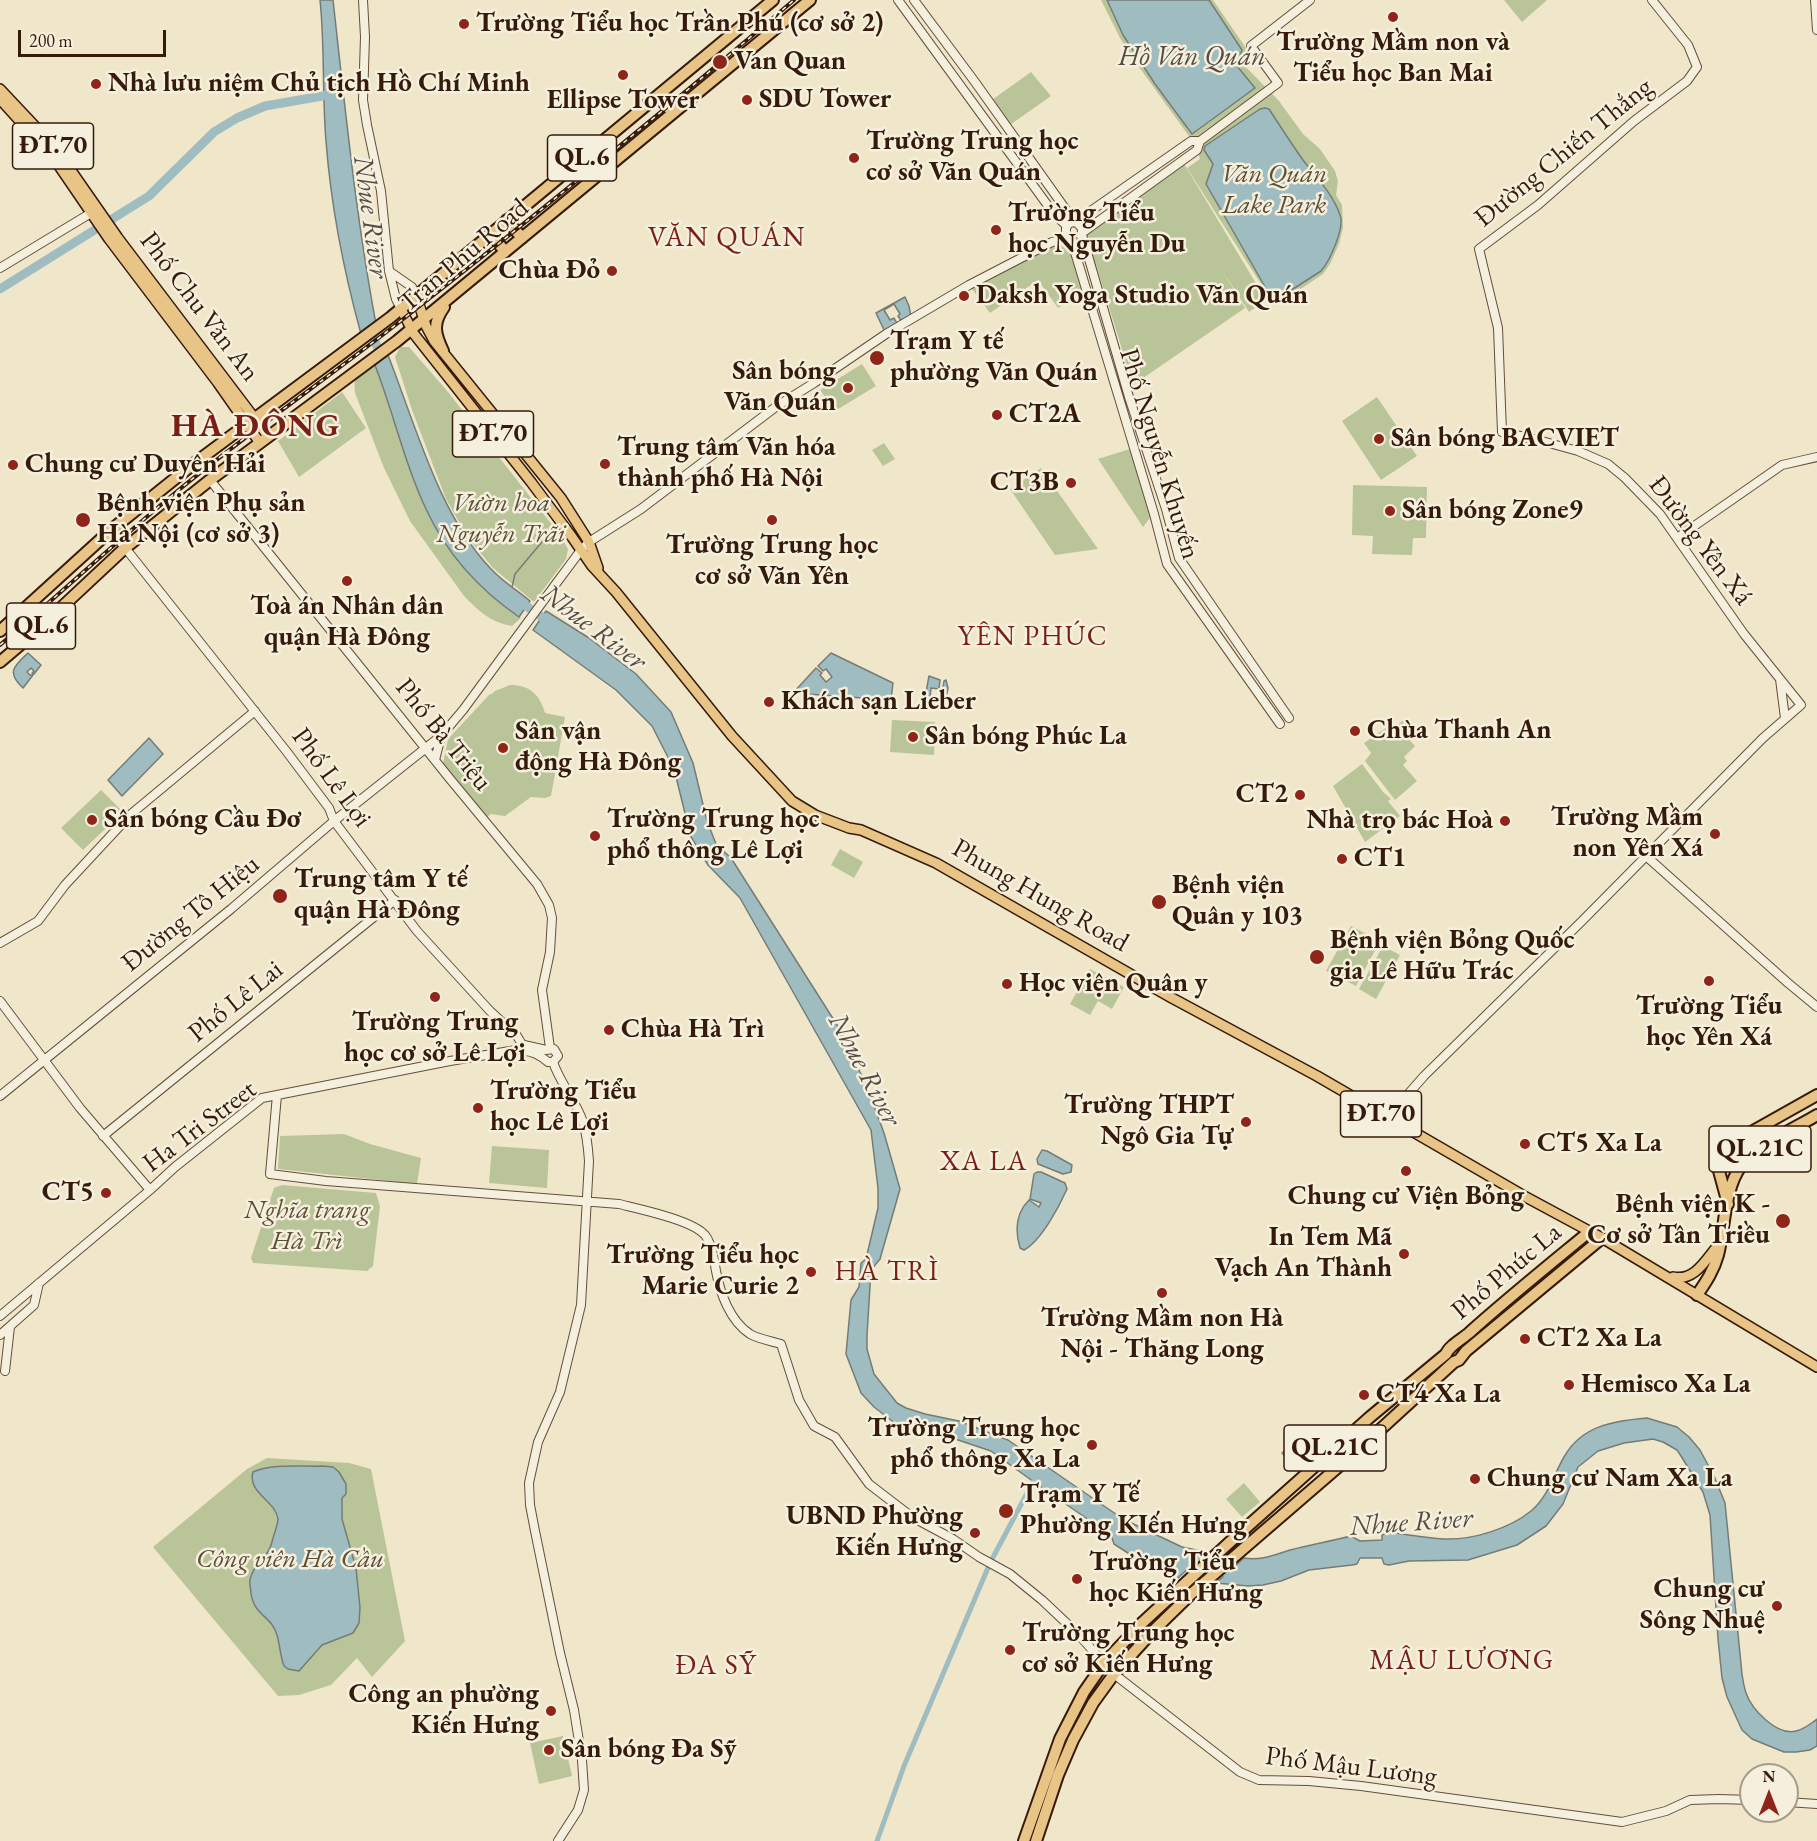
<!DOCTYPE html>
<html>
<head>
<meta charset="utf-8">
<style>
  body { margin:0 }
  #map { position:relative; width:1817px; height:1841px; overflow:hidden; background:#f0e7cb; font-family:"EB Garamond",serif }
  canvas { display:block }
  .north { position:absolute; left:1739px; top:1763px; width:60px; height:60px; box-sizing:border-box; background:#f5efdd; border:2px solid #a99a89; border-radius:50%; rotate:0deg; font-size:16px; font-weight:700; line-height:24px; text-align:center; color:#361b0b }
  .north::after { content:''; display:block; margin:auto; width:21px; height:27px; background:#8f2418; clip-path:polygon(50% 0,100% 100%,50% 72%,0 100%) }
  .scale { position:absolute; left:18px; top:30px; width:148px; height:27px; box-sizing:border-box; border:3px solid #361b0b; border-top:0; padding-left:8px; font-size:18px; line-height:21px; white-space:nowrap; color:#361b0b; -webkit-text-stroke:4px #f5efdd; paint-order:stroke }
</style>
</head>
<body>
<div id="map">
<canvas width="1817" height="1841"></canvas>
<div class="north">N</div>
<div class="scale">200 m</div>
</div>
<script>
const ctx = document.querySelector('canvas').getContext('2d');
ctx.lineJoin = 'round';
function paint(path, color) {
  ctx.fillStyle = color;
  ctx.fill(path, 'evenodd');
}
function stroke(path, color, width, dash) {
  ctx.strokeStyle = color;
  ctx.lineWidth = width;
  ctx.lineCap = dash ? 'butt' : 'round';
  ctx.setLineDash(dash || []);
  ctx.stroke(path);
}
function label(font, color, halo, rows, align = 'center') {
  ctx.font = font + ' "EB Garamond",serif';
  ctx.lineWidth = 5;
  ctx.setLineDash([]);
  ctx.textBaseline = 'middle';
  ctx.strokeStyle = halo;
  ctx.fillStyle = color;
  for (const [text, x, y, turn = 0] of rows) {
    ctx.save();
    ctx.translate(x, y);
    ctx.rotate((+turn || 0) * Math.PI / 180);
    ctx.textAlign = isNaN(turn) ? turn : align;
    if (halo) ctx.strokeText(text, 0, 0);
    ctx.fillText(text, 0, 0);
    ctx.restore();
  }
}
paint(new Path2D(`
  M1101,0H1213L1246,48L1243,64L1279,101L1303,134L1320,149L1335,171L1338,181L1336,195L1342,205L1343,228L1339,244L1330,264L1323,274L1275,306L1187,168L1200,159L1198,153V146L1191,139L1134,60L1120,38Z
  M1504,0H1547L1522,22Z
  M1031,72L1051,96L1007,127L989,102Z
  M1183,162L1266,300L1249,312L1221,269L1245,308L1133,385L1096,265L1135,240L1093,267L1083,235Z
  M1067,239L1086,290L1058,308L1038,280L990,313L969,285Z
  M400,347H409L448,392L560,535L568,549L566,559L534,602L493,568L468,538L446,499L412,410L395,357Z
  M375,364C398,415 407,477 434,524C455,563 486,591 521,618L512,626C490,622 480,612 464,596L410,521L384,468L355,393C353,373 358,373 375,364Z
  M862,364L876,386L835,411L820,390Z
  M342,392L366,428L299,477L278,441Z
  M1377,397L1417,456L1381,480L1342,421Z
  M884,443L895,459L883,466L872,450Z
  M1133,448L1153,514L1143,527L1098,459Z
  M1041,468L1098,549L1055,555L1010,489Z
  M1353,485L1427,487L1426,538H1413L1412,555L1372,554L1373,536L1352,535Z
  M510,685C530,685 540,695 545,713L565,717L551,796L545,798L531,797L505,816L491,814L487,817L443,764L448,739L490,694H492L495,691Z
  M1405,718L1413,724L1406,736L1415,746L1404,757L1407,761L1403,765L1417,781L1395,800L1365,761L1371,753L1364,743L1393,723L1398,725Z
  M892,720L935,722L934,755L890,752Z
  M1362,764L1383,792L1391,799L1388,801L1400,816L1365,842L1333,786Z
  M101,790L123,812L83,850L61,828Z
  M840,849L863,862L854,878L831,865Z
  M1351,926L1380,941L1356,986L1326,971Z
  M1383,946L1400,955L1376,999L1359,989Z
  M1090,969L1124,987L1112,1009L1098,1001L1090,1015L1070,1004Z
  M344,1134L370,1144L421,1158L417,1184L278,1169L280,1136Z
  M492,1146L549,1150L547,1188L489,1183Z
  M282,1185L376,1193L380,1206L373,1266L367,1271L253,1263L251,1258L274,1188Z
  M267,1458L349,1463L371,1469L405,1641L372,1677L357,1658L331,1685L299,1695L278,1696L153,1547L247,1469Z
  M1244,1483L1260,1502L1242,1517L1226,1499Z
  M563,1736L572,1776L539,1784L530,1743Z`), '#b9c598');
const water = new Path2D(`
  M320,0H333C345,108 356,217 376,324L361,334C344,272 331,207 326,141C322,94 325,47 320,0Z
  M1107,0H1209L1242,50L1237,66L1255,88L1192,134L1155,84L1123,35Z
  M1265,108L1269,109C1280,126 1291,143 1303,160C1316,177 1333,194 1340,215C1345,227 1330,261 1321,271L1276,300L1272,299L1206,184L1213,164L1204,150L1205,146L1260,109Z
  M905,297L909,306L911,317L902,322L898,316L900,314L894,304L884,310L890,320L894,318L898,325L885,332L876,313Z
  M386,350C414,420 438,514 491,569C502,581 518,591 530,601L519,617C480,590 447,554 427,511C404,463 393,410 373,360Z
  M546,611L589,638L636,674L671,712L693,763L707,821L716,844L731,858L839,1028L868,1089L884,1133L900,1189L880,1259L871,1270L867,1335V1349L874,1374L897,1403L906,1408L925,1414L959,1421L1008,1440L1123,1519L1182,1547L1206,1552L1178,1578L1145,1564L1114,1544L1111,1535L1045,1490L991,1451L952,1438L901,1428L874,1407L861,1393L846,1354L851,1300L859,1287L861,1263L866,1259L878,1208V1188L871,1130L740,898L708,865L691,837L674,769L652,726L616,690L533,630Z
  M28,653L41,665L34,674L32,673L34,671L31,668L27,672L30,675H33L23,688C6,672 14,666 28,653Z
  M831,653L893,683L891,700L793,693L816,668L822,673L820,675L826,682L832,677L826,669L823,671L818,666Z
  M929,676L940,680L939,689L931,688L930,698L941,700L944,681L946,680L948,688L944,707L924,703Z
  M149,738L163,754L122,796L108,780Z
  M1042,1150L1047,1151L1072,1165L1071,1172L1063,1174L1038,1164L1037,1159Z
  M1037,1172H1041L1065,1183L1067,1189C1059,1207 1041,1241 1024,1250L1020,1248C1015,1231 1016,1213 1029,1200L1039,1207L1041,1203L1030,1199L1034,1174Z
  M1647,1418L1677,1427L1689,1437L1700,1450L1714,1476L1725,1503L1742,1674C1743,1681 1744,1687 1746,1693C1752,1710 1777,1736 1796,1731C1805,1729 1810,1724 1817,1719V1746L1810,1750L1796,1752H1784L1752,1739L1742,1730L1727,1697L1722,1678L1718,1639L1710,1515L1703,1492L1681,1456L1677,1450L1663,1442L1653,1439L1624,1443L1598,1451L1578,1467L1563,1504L1546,1526L1517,1545L1468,1560L1409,1561L1389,1565L1384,1564L1382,1558H1360L1357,1564L1352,1565L1309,1570L1281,1581L1263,1585L1248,1586L1216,1583L1244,1558C1260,1561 1274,1555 1290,1550C1310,1545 1331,1541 1351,1536L1360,1541L1382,1540V1535L1390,1532C1408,1535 1426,1538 1445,1539C1472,1540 1509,1529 1531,1511C1548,1497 1553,1476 1564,1457C1582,1425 1614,1421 1647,1418Z
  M1291,1445L1305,1460L1296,1468L1282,1453Z
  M323,1466L333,1467L339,1472L346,1484V1494L342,1498V1519L356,1568L360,1608L359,1623L353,1633L322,1645L299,1671L288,1669L284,1666C280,1655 280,1645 277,1635C272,1616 254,1616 251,1593C251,1589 249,1584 250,1580C252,1568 261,1562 267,1553C272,1547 272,1539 275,1532C276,1527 278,1524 278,1519C276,1501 247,1493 253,1472C273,1463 302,1467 323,1466Z`);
paint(water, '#9fbdc1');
stroke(water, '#757c78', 1.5);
stroke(new Path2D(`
  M512,587L515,574L552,530`), '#757c78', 1.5);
stroke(new Path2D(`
  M877,1841L904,1766L990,1563L1033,1482`), '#9fbdc1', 5);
stroke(new Path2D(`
  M0,289L149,196L214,132L237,118L265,106L334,94
  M369,325L382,360
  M516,599L552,624
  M1185,1558L1230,1574H1237`), '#9fbdc1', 9);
const tertiary = new Path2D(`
  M363,0L365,37L363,100L367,125L381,191L389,271L396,299L401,309
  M898,0L1054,214L1067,226
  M914,0L975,82L1064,207C1067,211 1070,216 1074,220C1079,226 1084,226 1081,236
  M1815,0L1817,30
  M1078,223L1082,217L1191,141H1200
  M1082,233L1197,150L1200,141L1278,83L1251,46L1310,0
  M1082,235L1129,397L1166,509L1179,558L1289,718
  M1071,239L1154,514L1167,564L1280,724
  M1071,239L1066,234V228L1069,223L1075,222
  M0,268L91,213
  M389,271L412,287L416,295
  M210,480L450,779L537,884L549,905L552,918L550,952L542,990L550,1048
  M111,530L287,752L329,808L334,821L417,931L490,1011L517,1036L523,1046L524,1051C533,1051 541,1056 548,1062H553
  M1677,538L1782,465L1817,457
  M1780,679L1785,718
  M435,760L441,736
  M1646,856L1788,983L1817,1007
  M0,943L38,921L65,885L131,814L255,711
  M0,1001L80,1108L150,1190
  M524,1045L546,1050L554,1049L558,1056L553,1062
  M553,1062C560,1083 576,1101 583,1122C587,1135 588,1147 589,1161L581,1305L560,1392L538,1442L529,1483L530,1505L535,1531L560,1653L574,1710L582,1760L584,1790L578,1810L558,1841
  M277,1095L270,1174L326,1181L619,1204C639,1209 692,1220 705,1235C712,1244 714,1260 716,1271C720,1293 730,1321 750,1334C759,1339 771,1341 781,1344L799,1400L814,1426L835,1437L869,1484L912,1517L953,1539L979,1557L1010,1574L1042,1600L1077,1633L1114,1674L1240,1772L1259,1780L1309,1781L1361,1786L1622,1822L1666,1811L1690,1800L1719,1799L1751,1800
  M0,1096L231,909L334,821L441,736L463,710L555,585L581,550L589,542L641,509L777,406L814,383L886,334L969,285L1052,242L1069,238
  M1388,1117L1424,1076L1582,921L1763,738L1801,705L1744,634L1660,514L1625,478L1608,464L1578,451L1538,440L1502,432L1498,328L1479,249L1538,205L1634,121L1687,81L1697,67L1688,45L1652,0
  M103,1136L395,900
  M0,1316L150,1190L175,1167L262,1098L450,1061L522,1049
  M0,1335L34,1305L39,1283
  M5,1371L10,1327
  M1787,1802L1817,1804`);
const primary = new Path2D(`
  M0,89L48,140L63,159L118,238L268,436
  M0,99L55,160L109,239L218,383L260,443
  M416,295L426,326L434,341L561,498L589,542L598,568
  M401,309L414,334L531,482L572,537L592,566L616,592L732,736L792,801L815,815L849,828L861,830L936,863L1172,998L1317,1076L1524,1196L1602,1238L1817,1367
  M1673,1277C1696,1282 1707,1257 1720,1243`);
const trunk = new Path2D(`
  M658,96L673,113
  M507,220L522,238
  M491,233L505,252
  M443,351C435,334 432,324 444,307
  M0,631L111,530L192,465L391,317L773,0
  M0,662L33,634L125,548L210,480L397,341L810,0
  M1728,1204L1716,1160L1717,1154L1721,1149L1817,1095
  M1697,1295C1706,1282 1714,1270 1718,1255C1725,1228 1724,1189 1741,1166C1758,1144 1794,1129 1817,1115
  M1024,1841L1060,1739L1084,1692L1104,1663L1142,1623L1230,1542L1370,1417L1446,1354C1449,1346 1462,1339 1469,1333C1508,1298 1549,1265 1589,1232
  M1036,1841L1058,1775L1073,1740L1093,1703L1114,1674L1152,1632L1191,1594L1359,1449L1454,1362L1459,1360L1466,1351L1602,1238`);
stroke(tertiary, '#644e3b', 10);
stroke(primary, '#361b0b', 12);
stroke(trunk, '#361b0b', 14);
stroke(tertiary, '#f5efdd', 8);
stroke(primary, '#e8c486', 9);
stroke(trunk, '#e8c486', 10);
const rail = new Path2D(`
  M0,645C58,595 115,543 175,493C251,430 334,374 412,312C541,211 669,107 794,0`);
stroke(rail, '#361b0b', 4);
stroke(rail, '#f5efdd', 1.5, [4.5]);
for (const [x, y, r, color] of [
  [1393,17,6,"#8f2418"],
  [464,24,6,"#8f2418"],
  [720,62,8,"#8f2418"],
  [623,75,6,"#8f2418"],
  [96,84,6,"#8f2418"],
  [747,100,6,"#8f2418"],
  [854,158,6,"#8f2418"],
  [996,230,6,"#8f2418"],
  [612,271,6,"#8f2418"],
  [964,296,6,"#8f2418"],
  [877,358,8,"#8f2418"],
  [848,388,6,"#8f2418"],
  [997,415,6,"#8f2418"],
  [1379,439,6,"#8f2418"],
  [605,464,6,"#8f2418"],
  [13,465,6,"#8f2418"],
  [1071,483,6,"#8f2418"],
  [1390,511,6,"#8f2418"],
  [83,520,8,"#8f2418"],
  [772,520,6,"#8f2418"],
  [347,581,6,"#8f2418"],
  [769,702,6,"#8f2418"],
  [1355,731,6,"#8f2418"],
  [913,737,6,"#8f2418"],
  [503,748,6,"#8f2418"],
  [1300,795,6,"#8f2418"],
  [92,820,6,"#8f2418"],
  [1505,821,6,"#8f2418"],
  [1715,834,6,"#8f2418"],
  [595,836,6,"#8f2418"],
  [1342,859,6,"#8f2418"],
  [280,896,8,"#8f2418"],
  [1159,902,8,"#8f2418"],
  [1317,957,8,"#8f2418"],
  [1709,981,6,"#8f2418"],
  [1007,984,6,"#8f2418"],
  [435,997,6,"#8f2418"],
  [609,1030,6,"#8f2418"],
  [478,1108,6,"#8f2418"],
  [1246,1122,6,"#8f2418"],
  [1525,1144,6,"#8f2418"],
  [1406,1171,6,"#8f2418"],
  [106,1193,6,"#8f2418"],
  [1783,1221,8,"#8f2418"],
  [1404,1254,6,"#8f2418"],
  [811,1272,6,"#8f2418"],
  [1162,1293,6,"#8f2418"],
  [1525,1339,6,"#8f2418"],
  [1569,1385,6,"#8f2418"],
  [1364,1395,6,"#8f2418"],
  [1092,1445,6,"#8f2418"],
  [1475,1479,6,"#8f2418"],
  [1006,1511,8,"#8f2418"],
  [975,1533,6,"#8f2418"],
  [1077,1579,6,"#8f2418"],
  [1777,1606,6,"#8f2418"],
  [1010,1650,6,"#8f2418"],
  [551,1711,6,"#8f2418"],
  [549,1750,6,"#8f2418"]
]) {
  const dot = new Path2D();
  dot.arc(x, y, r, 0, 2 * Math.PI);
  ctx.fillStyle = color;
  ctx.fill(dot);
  stroke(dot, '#f5efdd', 2);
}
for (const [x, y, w] of [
  [53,146,81],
  [582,158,69],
  [493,434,81],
  [41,626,69],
  [1381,1114,81],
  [1760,1149,102],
  [1335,1448,102]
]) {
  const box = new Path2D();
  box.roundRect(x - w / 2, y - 23, w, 46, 4.5);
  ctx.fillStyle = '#f5efdd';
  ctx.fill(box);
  stroke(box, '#361b0b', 1.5);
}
label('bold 26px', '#361b0b', null, [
  ["ĐT.70",53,146],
  ["QL.6",582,158],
  ["ĐT.70",493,434],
  ["QL.6",41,626],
  ["ĐT.70",1381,1114],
  ["QL.21C",1760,1149],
  ["QL.21C",1335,1448]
]);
label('bold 27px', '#361b0b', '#f5efdd', [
  ["Trường Tiểu học Trần Phú (cơ sở 2)",476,24],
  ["Trường Mầm non và",1393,43,"center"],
  ["Tiểu học Ban Mai",1393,74,"center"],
  ["Van Quan",734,62],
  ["Nhà lưu niệm Chủ tịch Hồ Chí Minh",108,84],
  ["SDU Tower",759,100],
  ["Ellipse Tower",623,101,"center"],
  ["Trường Trung học",866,142],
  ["cơ sở Văn Quán",866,173],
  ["Trường Tiểu",1008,214],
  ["học Nguyễn Du",1008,245],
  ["Chùa Đỏ",600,271,"right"],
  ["Daksh Yoga Studio Văn Quán",976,296],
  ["Trạm Y tế",890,342],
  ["phường Văn Quán",890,373],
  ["Sân bóng",836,372,"right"],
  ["Văn Quán",836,403,"right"],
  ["CT2A",1009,415],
  ["Sân bóng BACVIET",1391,439],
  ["Trung tâm Văn hóa",617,448],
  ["thành phố Hà Nội",617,479],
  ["Chung cư Duyên Hải",25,465],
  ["CT3B",1059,483,"right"],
  ["Bệnh viện Phụ sản",97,504],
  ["Hà Nội (cơ sở 3)",97,535],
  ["Sân bóng Zone9",1402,511],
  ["Trường Trung học",772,546,"center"],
  ["cơ sở Văn Yên",772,577,"center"],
  ["Toà án Nhân dân",347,607,"center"],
  ["quận Hà Đông",347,638,"center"],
  ["Khách sạn Lieber",781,702],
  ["Chùa Thanh An",1367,731],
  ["Sân vận",515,732],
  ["động Hà Đông",515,763],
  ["Sân bóng Phúc La",925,737],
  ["CT2",1288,795,"right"],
  ["Trường Mầm",1703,818,"right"],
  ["non Yên Xá",1703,849,"right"],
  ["Sân bóng Cầu Đơ",104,820],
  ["Trường Trung học",607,820],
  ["phổ thông Lê Lợi",607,851],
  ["Nhà trọ bác Hoà",1493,821,"right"],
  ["CT1",1354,859],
  ["Trung tâm Y tế",294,880],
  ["quận Hà Đông",294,911],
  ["Bệnh viện",1172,886],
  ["Quân y 103",1172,917],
  ["Bệnh viện Bỏng Quốc",1330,941],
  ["gia Lê Hữu Trác",1330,972],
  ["Học viện Quân y",1019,984],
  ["Trường Tiểu",1709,1007,"center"],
  ["học Yên Xá",1709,1038,"center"],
  ["Trường Trung",435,1023,"center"],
  ["học cơ sở Lê Lợi",435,1054,"center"],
  ["Chùa Hà Trì",621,1030],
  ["Trường Tiểu",490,1092],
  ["học Lê Lợi",490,1123],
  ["Trường THPT",1234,1106,"right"],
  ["Ngô Gia Tự",1234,1137,"right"],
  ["CT5 Xa La",1537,1144],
  ["CT5",94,1193,"right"],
  ["Chung cư Viện Bỏng",1406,1197,"center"],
  ["Bệnh viện K -",1770,1205,"right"],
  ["Cơ sở Tân Triều",1770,1236,"right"],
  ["In Tem Mã",1392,1238,"right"],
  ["Vạch An Thành",1392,1269,"right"],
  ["Trường Tiểu học",799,1256,"right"],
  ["Marie Curie 2",799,1287,"right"],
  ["Trường Mầm non Hà",1162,1319,"center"],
  ["Nội - Thăng Long",1162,1350,"center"],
  ["CT2 Xa La",1537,1339],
  ["Hemisco Xa La",1581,1385],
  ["CT4 Xa La",1376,1395],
  ["Trường Trung học",1080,1429,"right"],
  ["phổ thông Xa La",1080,1460,"right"],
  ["Chung cư Nam Xa La",1487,1479],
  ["Trạm Y Tế",1020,1495],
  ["Phường KIến Hưng",1020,1526],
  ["UBND Phường",963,1517,"right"],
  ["Kiến Hưng",963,1548,"right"],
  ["Trường Tiểu",1089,1563],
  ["học Kiến Hưng",1089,1594],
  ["Chung cư",1765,1590,"right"],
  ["Sông Nhuệ",1765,1621,"right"],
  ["Trường Trung học",1022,1634],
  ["cơ sở Kiến Hưng",1022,1665],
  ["Công an phường",539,1695,"right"],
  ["Kiến Hưng",539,1726,"right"],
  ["Sân bóng Đa Sỹ",561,1750]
], 'left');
label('27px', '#361b0b', '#f5efdd', [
  ["Đường Chiến Thắng",1564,153,-39],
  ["Tran Phu Road",464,256,-40],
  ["Phố Chu Văn An",199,307,53],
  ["Phố Nguyễn Khuyến",1159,454,73],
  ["Đường Yên Xá",1700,541,53],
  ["Phố Bà Triệu",443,735,51],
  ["Phố Lê Lợi",331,778,54],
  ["Phung Hung Road",1040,896,30],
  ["Đường Tô Hiệu",191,914,-39],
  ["Phố Lê Lai",236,1002,-39],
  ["Ha Tri Street",200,1127,-37],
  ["Phố Phúc La",1507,1272,-40],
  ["Phố Mậu Lương",1351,1767,7]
]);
label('italic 27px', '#5d4e35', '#f5efdd', [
  ["Văn Quán",1274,175],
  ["Lake Park",1274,206],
  ["Vườn hoa",501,504],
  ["Nguyễn Trãi",501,535],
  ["Nghĩa trang",307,1211],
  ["Hà Trì",307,1242],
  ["Công viên Hà Cầu",290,1560]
]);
label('italic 28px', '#564c42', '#f5efdd', [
  ["Hồ Văn Quán",1192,57],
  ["Nhue River",370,217,82],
  ["Nhue River",593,628,37],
  ["Nhue River",864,1070,62],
  ["Nhue River",1411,1523,-4]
]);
ctx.letterSpacing = '1.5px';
label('28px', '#7a1f14', '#f5efdd', [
  ["VĂN QUÁN",727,238],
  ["YÊN PHÚC",1033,637],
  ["XA LA",984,1162],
  ["HÀ TRÌ",887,1272],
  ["MẬU LƯƠNG",1462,1661],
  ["ĐA SỸ",716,1666]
]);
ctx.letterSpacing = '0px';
ctx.letterSpacing = '1.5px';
label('bold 33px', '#7a1f14', '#f5efdd', [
  ["HÀ ĐÔNG",256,427]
]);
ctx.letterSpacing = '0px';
</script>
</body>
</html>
